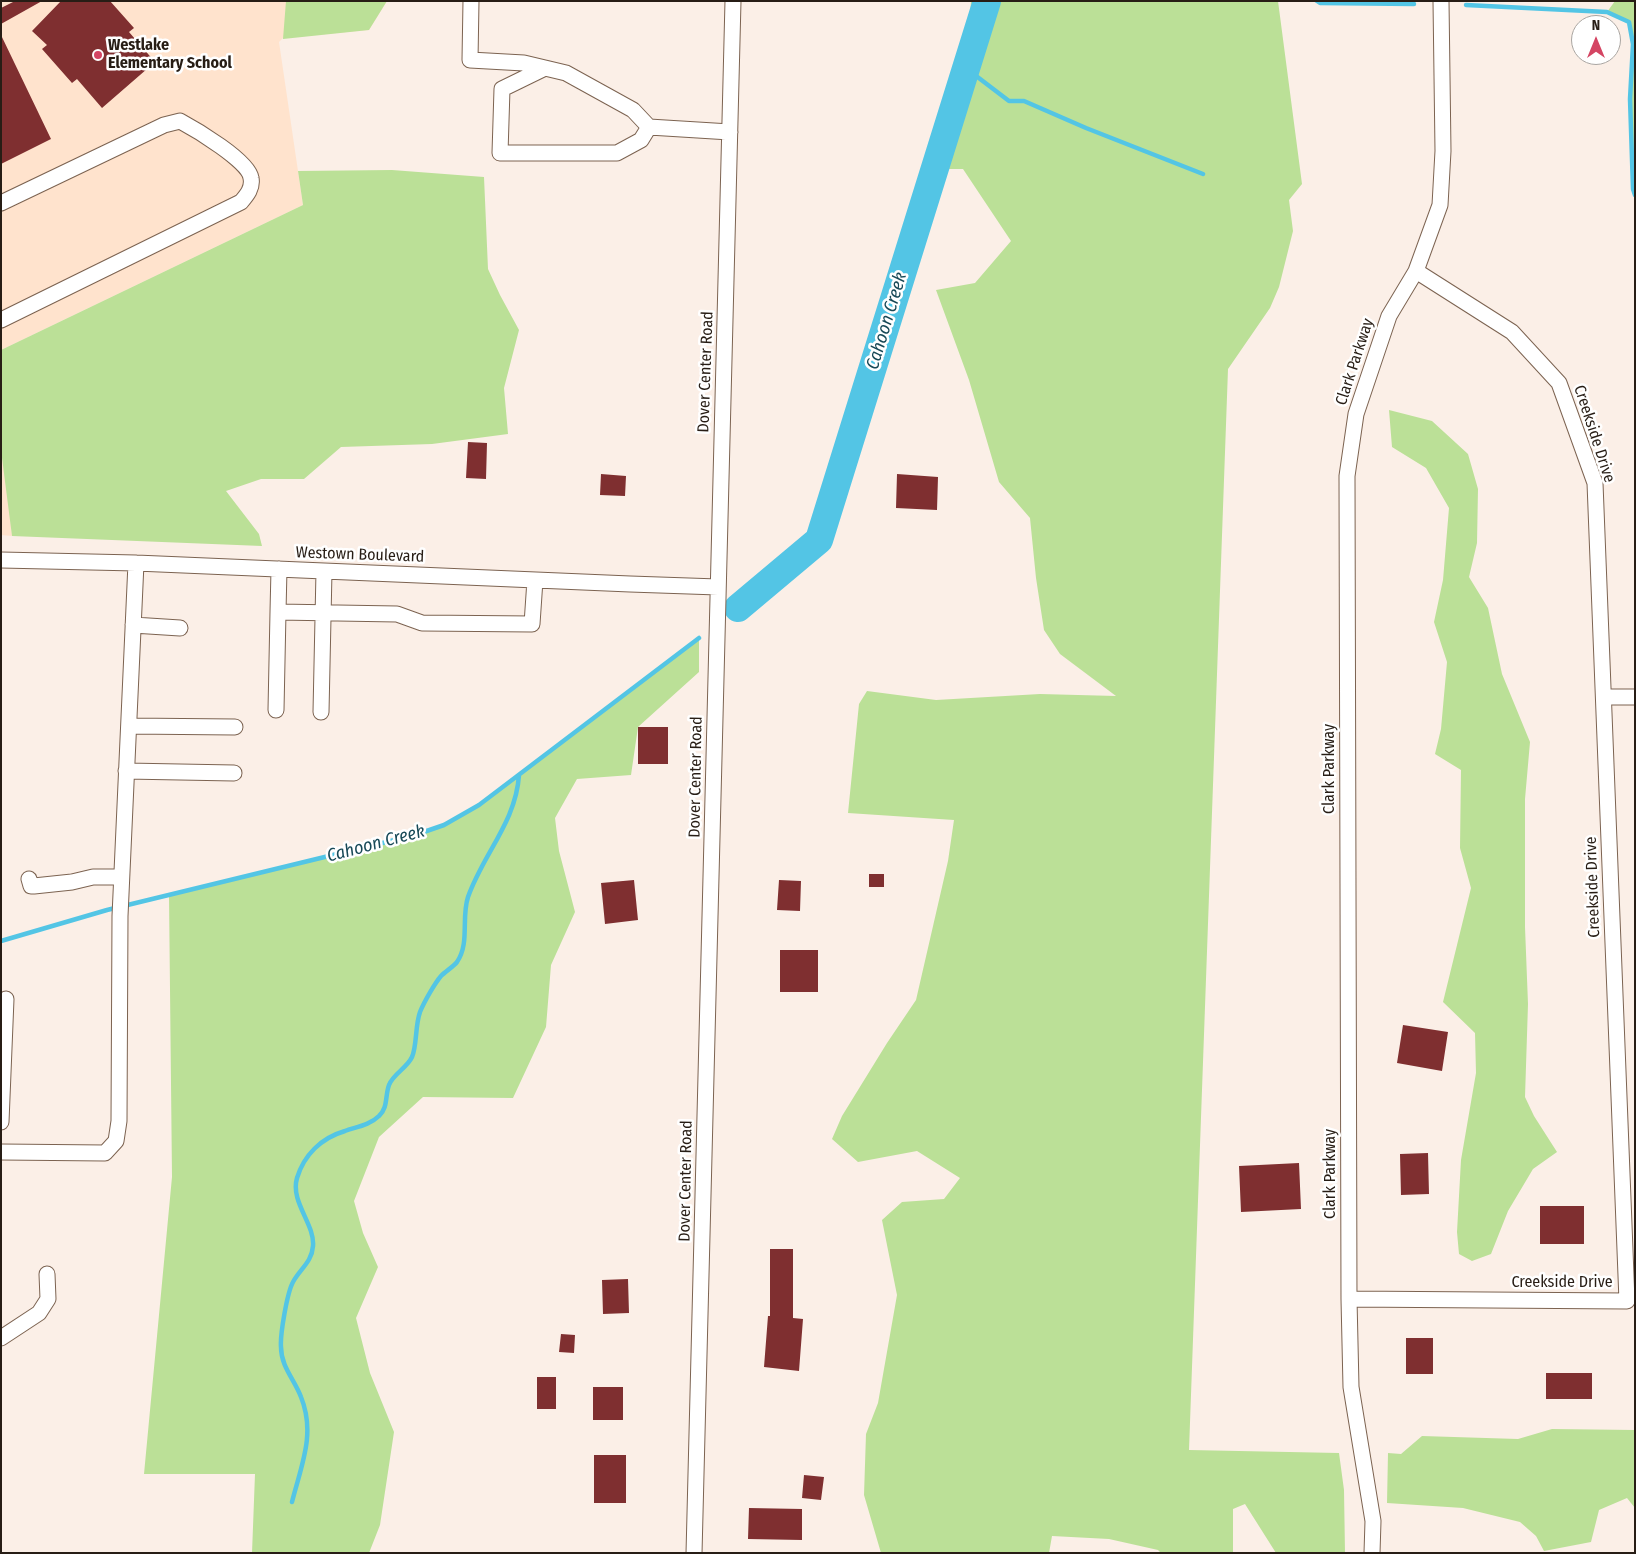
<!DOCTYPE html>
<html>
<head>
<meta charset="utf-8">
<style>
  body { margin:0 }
  #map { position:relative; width:1636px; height:1554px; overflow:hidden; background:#fbefe7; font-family:"Fira Sans Condensed",sans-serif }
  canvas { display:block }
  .frame { position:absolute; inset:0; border:2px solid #271d15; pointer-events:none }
  .north { position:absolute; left:1571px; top:15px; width:50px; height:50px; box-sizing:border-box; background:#fff; border:1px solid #a9a5a1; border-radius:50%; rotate:0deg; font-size:14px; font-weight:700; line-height:20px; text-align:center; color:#271d15 }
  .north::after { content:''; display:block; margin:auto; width:18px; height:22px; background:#d44563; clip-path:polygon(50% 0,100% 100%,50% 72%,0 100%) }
</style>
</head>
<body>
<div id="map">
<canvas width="1636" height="1554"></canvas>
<div class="frame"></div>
<div class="north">N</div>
</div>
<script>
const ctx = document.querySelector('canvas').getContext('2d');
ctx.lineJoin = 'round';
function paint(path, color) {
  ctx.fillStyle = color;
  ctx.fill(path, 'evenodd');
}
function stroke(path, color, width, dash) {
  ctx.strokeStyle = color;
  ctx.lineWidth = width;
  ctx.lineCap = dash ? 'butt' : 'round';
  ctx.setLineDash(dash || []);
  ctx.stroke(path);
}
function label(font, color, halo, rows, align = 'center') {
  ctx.font = font + ' "Fira Sans Condensed",sans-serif';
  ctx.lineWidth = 5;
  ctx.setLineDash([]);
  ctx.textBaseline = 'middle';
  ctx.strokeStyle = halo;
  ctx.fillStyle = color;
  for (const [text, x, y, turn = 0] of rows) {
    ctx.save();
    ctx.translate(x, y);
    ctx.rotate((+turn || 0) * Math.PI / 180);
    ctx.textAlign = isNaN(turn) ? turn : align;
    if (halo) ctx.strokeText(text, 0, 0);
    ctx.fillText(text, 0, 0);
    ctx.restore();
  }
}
paint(new Path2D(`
  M1,1H387L369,30L283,38L279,42L303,205L1,350Z
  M1,450L9,502L12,536L1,535Z`), '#ffe3cd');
paint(new Path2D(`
  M286,1H387L369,30L283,39Z
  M971,1H1278L1302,184L1289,200L1293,231L1279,287L1270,308L1228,369L1189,1450L1339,1453L1344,1490L1345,1553H1276L1245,1504L1233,1509V1553H1161L1158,1550L1109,1539L1052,1536L1049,1553H881L864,1495L866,1434L878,1403L897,1295L882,1220L902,1202L944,1199L960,1178L917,1151L858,1162L832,1139L842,1116L887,1043L916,1000L948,861L954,820L848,813L859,704L867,691L936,700L1040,694L1116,696L1060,654L1044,630L1036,578L1030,518L999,482L969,380L936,290L975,283L1011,241L963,169H936L967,69Z
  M1615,1H1635V195L1633,189L1630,99L1633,44L1629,22L1607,12Z
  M392,170L484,177L488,269L500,295L519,330L504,388L508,434L432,444L341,447L304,479H261L226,491L259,534L262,546L12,536L1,450V350L303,205L298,171Z
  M1389,410L1432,421L1468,454L1478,489L1477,543L1469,577L1488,608L1502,674L1530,742L1525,799V927L1528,1004L1525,1097L1534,1116L1557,1152L1533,1169L1508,1211L1491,1254L1472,1261L1459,1254L1457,1232L1461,1160L1476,1073L1475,1033L1443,1002L1471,888L1460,848L1461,770L1435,754L1441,729L1447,662L1434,622L1443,580L1449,508L1426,468L1392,447Z
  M699,638V672L638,727L631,775L577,779L555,818L559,851L575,912L551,965L546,1027L513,1098L423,1097L379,1137L354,1201L363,1233L378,1267L356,1318L370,1373L394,1432L380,1525L369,1553H252L255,1474H144L172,1177L169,895L415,835L444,825L479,805Z
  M1552,1429L1635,1430V1508L1627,1498L1599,1510L1591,1542L1544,1551L1536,1536L1520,1522L1463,1508L1387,1503L1388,1453L1401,1454L1422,1436L1518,1439Z`), '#bbe097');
stroke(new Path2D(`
  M1317,1L1320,3L1414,4
  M1466,5L1607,12L1629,22L1633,44L1630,99L1633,189L1635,195
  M967,69L1009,101H1024L1086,128L1203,174
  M1,941L107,910L415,835L444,825L479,805L699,638
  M292,1502C301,1466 316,1434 301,1397C295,1380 281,1367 281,1347C280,1335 287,1293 293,1282C300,1269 312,1262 313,1246C315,1224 290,1202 297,1178C304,1155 321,1138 345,1131C356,1127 370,1125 379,1116C388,1108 385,1096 389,1085C393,1074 407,1068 412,1057C417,1046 415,1026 420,1012C424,1002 435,983 441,976C446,971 453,967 457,962C470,943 461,918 468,897C483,854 516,822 519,775`), '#53c5e5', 4.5);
stroke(new Path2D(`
  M738,608L819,540L987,1`), '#53c5e5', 28);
paint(new Path2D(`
  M15,1H42L1,24V8Z
  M61,1H110L134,28L129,32L155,62L102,108L77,79L72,83L42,49L47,45L32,31Z
  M1,35L51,139L1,164Z
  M468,442L487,443L486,479L466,478Z
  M601,474L626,476L625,496L600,495Z
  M897,474L938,477L937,510L896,508Z
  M638,727H668V764H638Z
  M869,874H884V887H869Z
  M634,880L638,920L605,924L601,883Z
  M779,880L801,881L800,911L777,910Z
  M780,950H818V992H780Z
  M1403,1025L1448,1032L1442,1071L1397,1063Z
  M1428,1153L1429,1194L1401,1195L1400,1154Z
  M1299,1163L1301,1209L1241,1212L1239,1166Z
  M1540,1206H1584V1244H1540Z
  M770,1249H793V1318L803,1319L799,1371L764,1367L768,1316H770Z
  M628,1279L629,1313L603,1314L602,1280Z
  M561,1334L575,1335L574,1353L559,1352Z
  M1406,1338H1433V1374H1406Z
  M1546,1373H1592V1399H1546Z
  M537,1377H556V1409H537Z
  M593,1387H623V1420H593Z
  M594,1455H626V1503H594Z
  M804,1475L824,1477L821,1500L802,1498Z
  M749,1508L802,1509V1540L748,1539Z`), '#7f2f30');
const minor = new Path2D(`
  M471,1L470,60L524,63L566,73L633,110L649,127L730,132
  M545,68L502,89L500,153H617L641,140L649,127
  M1,203L164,125L180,121C195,129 249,161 251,178C253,188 247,195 241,202L1,320
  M1,560L136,563L630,584L718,587
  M279,569L278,612L397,614L422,623L532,624L535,580
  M133,625L180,628
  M1604,697H1635
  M276,710L278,612
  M321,712L324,571
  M129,726L235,727
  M126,771L234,773
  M29,879L31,886H34L72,882L93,877H121
  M1,1122L6,999
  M1,1152L105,1153L116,1141L119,1121L120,916L136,563
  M1349,1299L1627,1301L1595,483L1559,383L1512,332L1416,271
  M1,1338L39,1313L48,1299L47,1274
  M694,1553L733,1
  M1372,1553L1373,1521L1351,1387L1349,1299L1347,476L1356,414L1389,316L1416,271L1440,205L1443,151L1441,1`);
stroke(minor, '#7c6351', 17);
stroke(minor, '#fff', 15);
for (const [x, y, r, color] of [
  [98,55,5,"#d44563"]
]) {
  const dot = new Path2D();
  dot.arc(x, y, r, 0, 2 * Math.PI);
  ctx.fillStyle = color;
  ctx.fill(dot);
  stroke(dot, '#fff', 2);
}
label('bold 16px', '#271d15', '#fff', [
  ["Westlake",108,46],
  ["Elementary School",108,64]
], 'left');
label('16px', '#271d15', '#fff', [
  ["Clark Parkway",1355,362,-72],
  ["Dover Center Road",706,372,-88],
  ["Creekside Drive",1594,434,72],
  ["Westown Boulevard",360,555,2],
  ["Clark Parkway",1330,769,-90],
  ["Dover Center Road",696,777,-89],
  ["Creekside Drive",1593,887,-92],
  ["Clark Parkway",1331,1174,-90],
  ["Dover Center Road",686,1181,-89],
  ["Creekside Drive",1562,1283]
]);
label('italic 18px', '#184957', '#fff', [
  ["Cahoon Creek",887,321,-73],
  ["Cahoon Creek",376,844,-15]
]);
</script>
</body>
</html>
